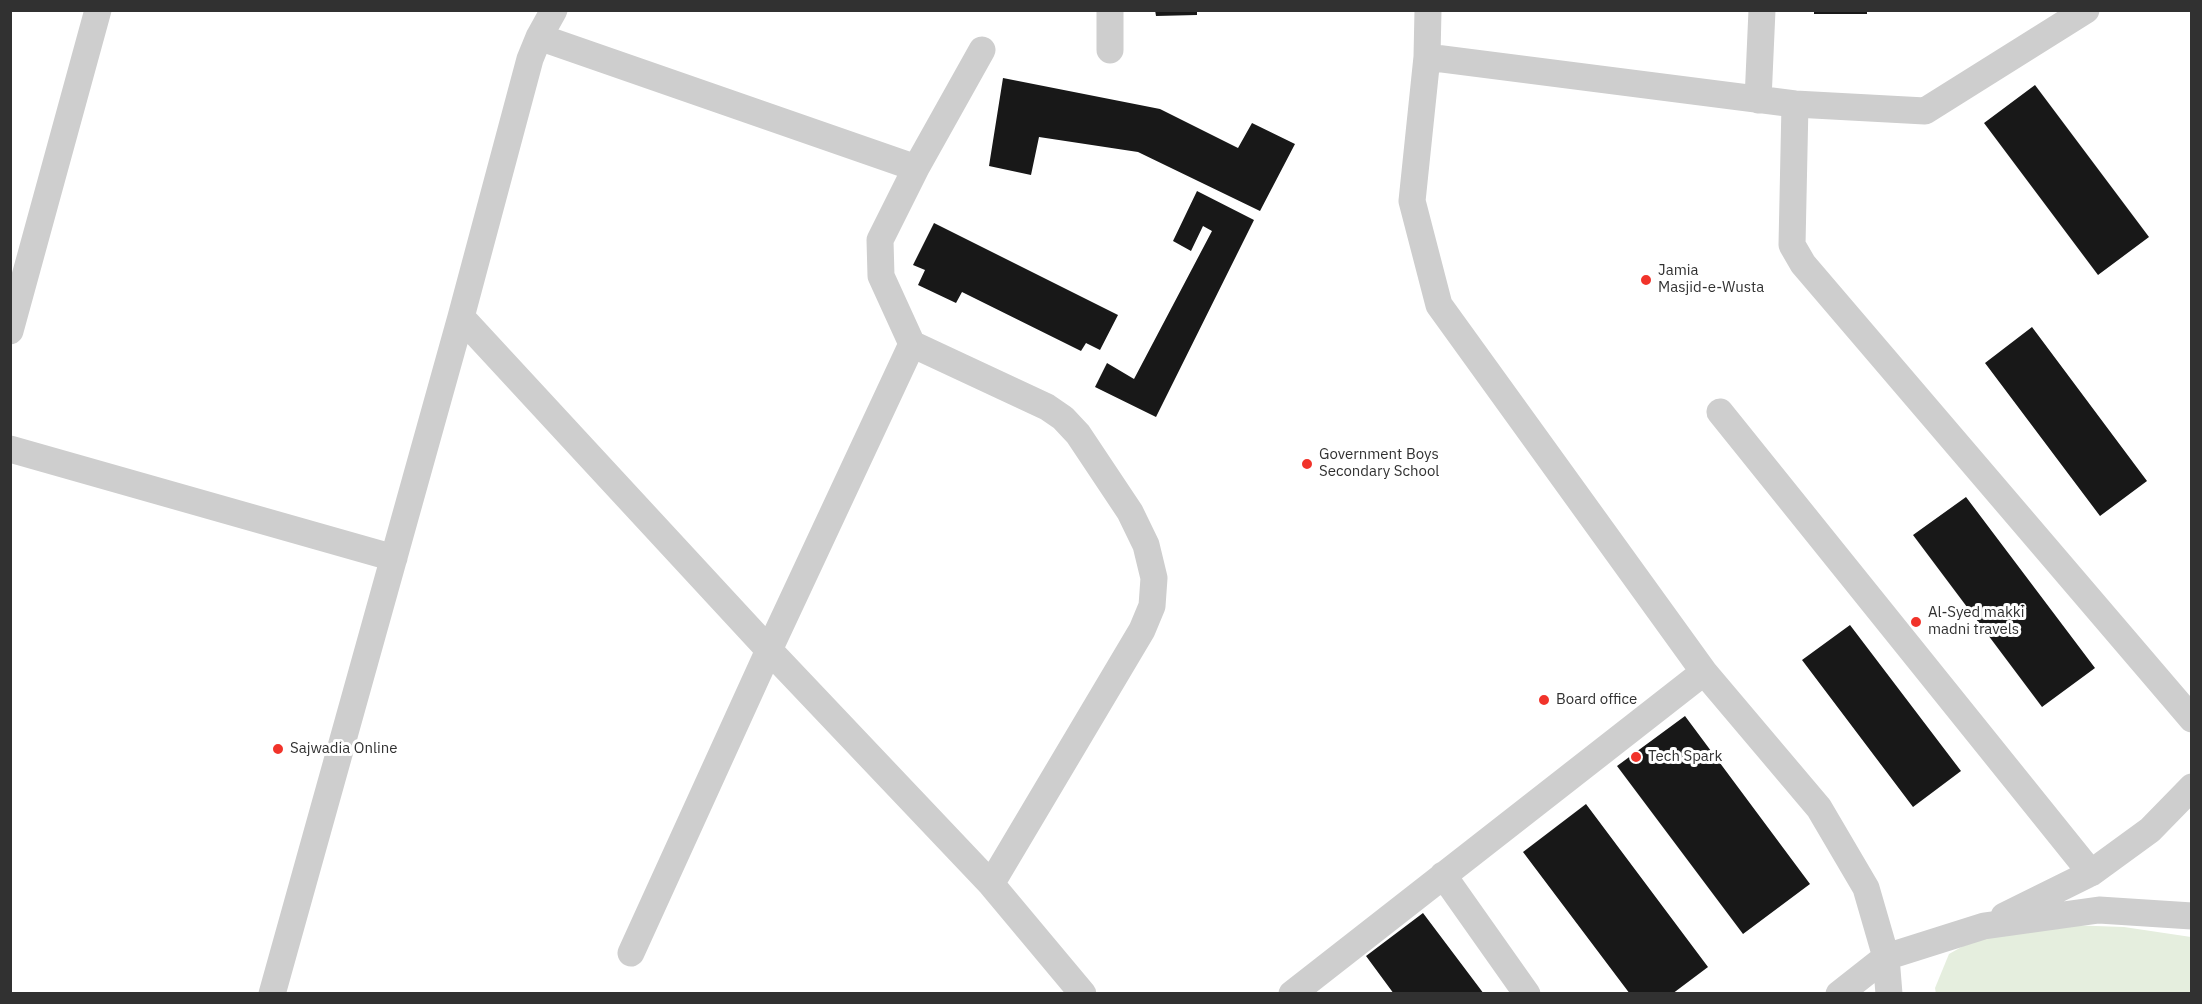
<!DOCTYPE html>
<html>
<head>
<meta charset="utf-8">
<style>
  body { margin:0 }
  #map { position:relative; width:2202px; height:1004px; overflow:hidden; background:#fff; font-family:"IBM Plex Sans",sans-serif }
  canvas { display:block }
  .frame { position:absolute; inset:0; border:12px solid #313131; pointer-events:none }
</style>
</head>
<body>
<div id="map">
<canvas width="2202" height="1004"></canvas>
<div class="frame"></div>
</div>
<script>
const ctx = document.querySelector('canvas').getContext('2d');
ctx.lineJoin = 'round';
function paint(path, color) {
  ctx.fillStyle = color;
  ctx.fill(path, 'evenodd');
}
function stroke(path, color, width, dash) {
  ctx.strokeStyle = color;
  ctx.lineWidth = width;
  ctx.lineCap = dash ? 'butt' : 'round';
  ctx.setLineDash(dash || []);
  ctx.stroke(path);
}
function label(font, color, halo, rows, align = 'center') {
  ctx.font = font + ' "IBM Plex Sans",sans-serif';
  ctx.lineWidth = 6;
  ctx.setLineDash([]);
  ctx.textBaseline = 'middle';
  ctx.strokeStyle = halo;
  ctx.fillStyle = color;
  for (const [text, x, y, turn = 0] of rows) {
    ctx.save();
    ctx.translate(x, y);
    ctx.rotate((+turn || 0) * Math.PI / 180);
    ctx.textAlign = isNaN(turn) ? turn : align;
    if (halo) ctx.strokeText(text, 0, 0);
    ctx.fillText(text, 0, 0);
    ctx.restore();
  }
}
paint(new Path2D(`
  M2067,925L2124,927L2191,937V993L1936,994L1935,988L1949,954L1990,931Z`), '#e5eede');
paint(new Path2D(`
  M1155,10H1197V15L1156,16Z
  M1814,10H1867V14H1814Z
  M1003,78L1160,109L1238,148L1252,123L1295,144L1260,211L1138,152L1039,137L1031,175L989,166Z
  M2035,85L2149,237L2098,275L1984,123Z
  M1197,191L1254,220L1156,417L1095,387L1107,363L1134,379L1212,231L1203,226L1191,251L1173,241Z
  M934,223L1118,315L1100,350L1086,343L1081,351L962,292L956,303L918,285L925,270L913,265Z
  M2032,327L2147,481L2100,516L1985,363Z
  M1966,497L2095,668L2042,707L1913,535Z
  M1850,625L1961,771L1913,807L1802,660Z
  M1685,716L1810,884L1743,934L1617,766Z
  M1586,804L1708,967L1672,994H1630L1523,852Z
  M1423,913L1484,994H1394L1366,956Z`), '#181818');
stroke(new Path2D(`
  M1110,10V50
  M1428,10L1427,57L1412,201L1439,305L1704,672L1819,808L1866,888L1886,957L1889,994
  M539,37L916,168
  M1427,57L1795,104L1925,111L2086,10
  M1758,100L1762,10
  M1795,104L1792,245L1803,264L2192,719
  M461,317L769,650L991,884L1083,994
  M10,331L98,10
  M912,344L1047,407L1063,418L1078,434L1130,512L1146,545L1154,578L1152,606L1142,630L991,884
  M1720,412L2091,873
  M10,449L394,558
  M1443,875L1527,994
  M2004,916L2091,873L2150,830L2192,787
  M631,953L769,650L912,344L881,276L880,240L916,168L982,50
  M272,994L461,317L530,59L539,37L554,10
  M1292,994L1704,672
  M1839,994L1886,957L1984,926L2099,910L2192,916`), '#cecece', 27);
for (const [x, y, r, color] of [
  [1646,280,6,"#f1332a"],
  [1307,464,6,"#f1332a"],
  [1916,622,6,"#f1332a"],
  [1544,700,6,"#f1332a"],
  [278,749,6,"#f1332a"],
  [1636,757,6,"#f1332a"]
]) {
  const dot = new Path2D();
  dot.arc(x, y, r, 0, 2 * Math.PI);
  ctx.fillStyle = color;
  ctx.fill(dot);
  stroke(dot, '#fff', 2);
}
label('15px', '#313131', '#fff', [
  ["Jamia",1658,271],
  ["Masjid-e-Wusta",1658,288],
  ["Government Boys",1319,455],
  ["Secondary School",1319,472],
  ["Al-Syed makki",1928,613],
  ["madni travels",1928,630],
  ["Board office",1556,700],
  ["Sajwadia Online",290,749],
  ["Tech Spark",1648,757]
], 'left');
</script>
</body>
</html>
